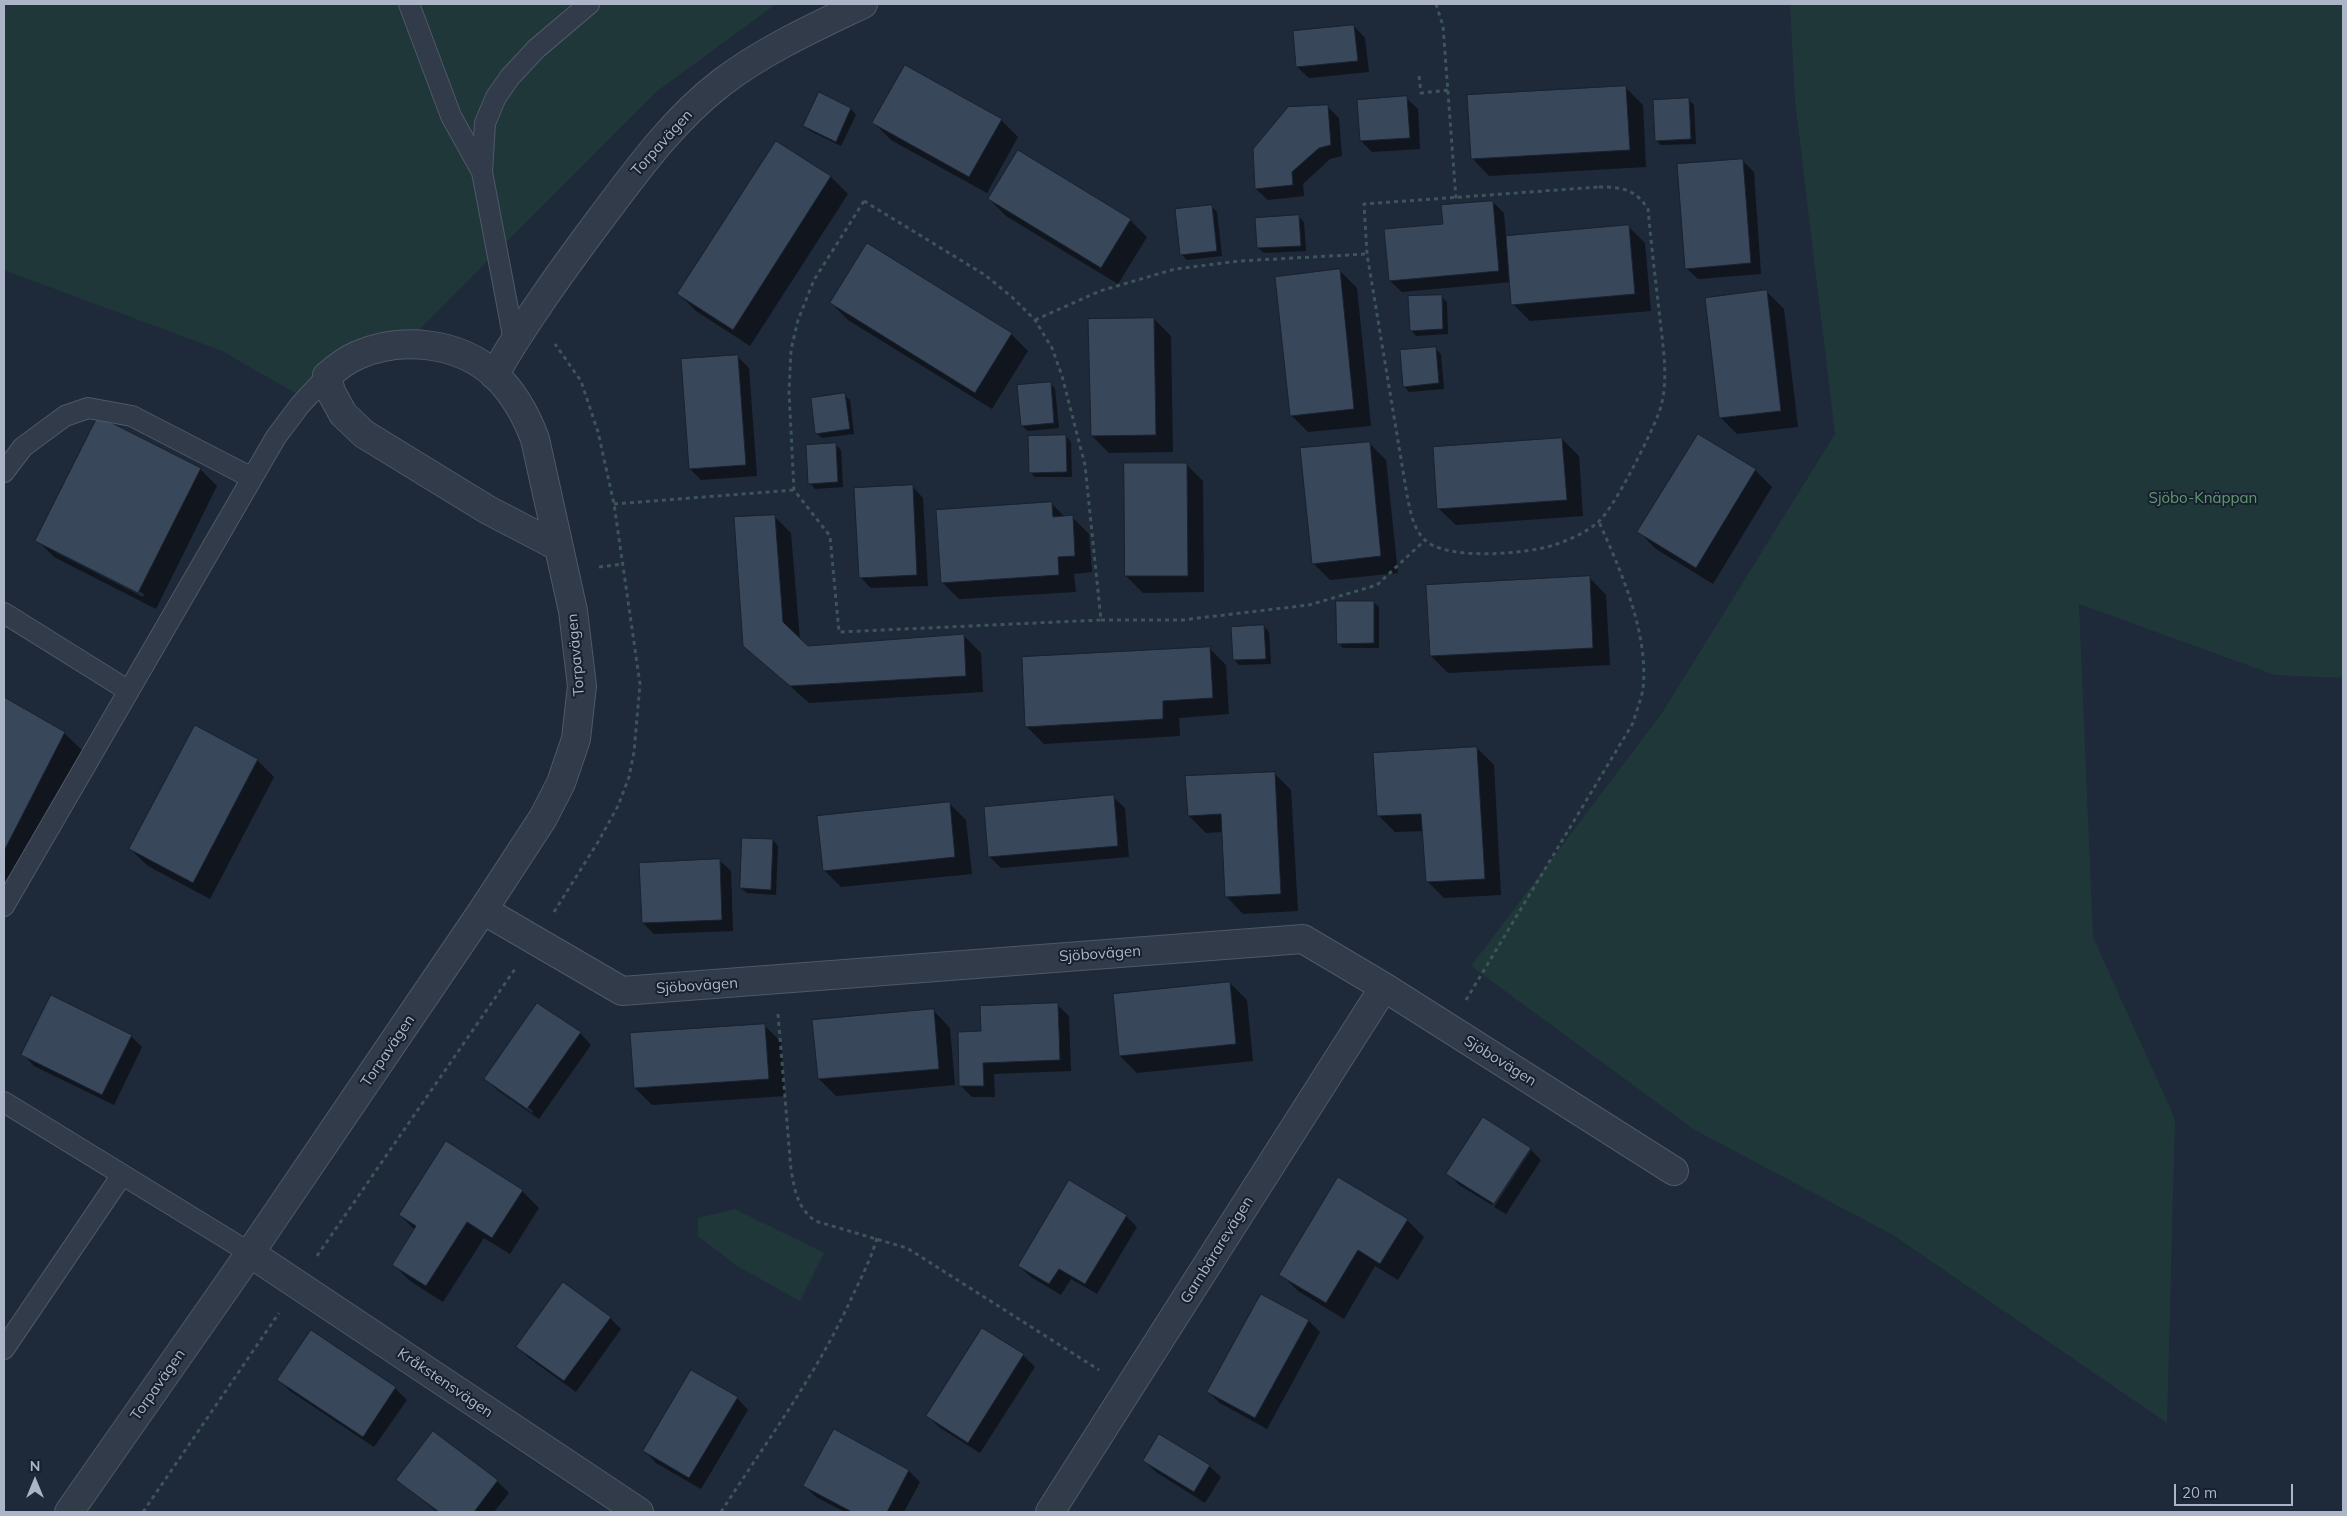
<!DOCTYPE html>
<html>
<head>
<meta charset="utf-8">
<style>
  body { margin:0 }
  #map { position:relative; width:2347px; height:1516px; overflow:hidden; background:#1e2939; font-family:Mulish,sans-serif }
  canvas { display:block }
  .frame { position:absolute; inset:0; border:5px solid #abb5c7; pointer-events:none }
  .north { position:absolute; left:10px; top:1456px; width:50px; height:50px; -webkit-text-stroke:4px #17202e; paint-order:stroke; rotate:0deg; font-size:14px; font-weight:700; line-height:20px; text-align:center; color:#abb5c7 }
  .north::after { content:''; display:block; margin:auto; width:18px; height:22px; background:#abb5c7; clip-path:polygon(50% 0,100% 100%,50% 72%,0 100%) }
  .scale { position:absolute; left:2174px; top:1484px; width:119px; height:22px; box-sizing:border-box; border:2px solid #abb5c7; border-top:0; padding-left:6px; font-size:15px; line-height:18px; white-space:nowrap; color:#abb5c7; -webkit-text-stroke:4px #17202e; paint-order:stroke }
</style>
</head>
<body>
<div id="map">
<canvas width="2347" height="1516"></canvas>
<div class="frame"></div>
<div class="north">N</div>
<div class="scale">20 m</div>
</div>
<script>
const ctx = document.querySelector('canvas').getContext('2d');
ctx.lineJoin = 'round';
function paint(path, color) {
  ctx.fillStyle = color;
  ctx.fill(path, 'evenodd');
}
function stroke(path, color, width, dash) {
  ctx.strokeStyle = color;
  ctx.lineWidth = width;
  ctx.lineCap = dash ? 'butt' : 'round';
  ctx.setLineDash(dash || []);
  ctx.stroke(path);
}
function label(font, color, halo, rows, align = 'center') {
  ctx.font = font + ' Mulish,sans-serif';
  ctx.lineWidth = 4;
  ctx.setLineDash([]);
  ctx.textBaseline = 'middle';
  ctx.strokeStyle = halo;
  ctx.fillStyle = color;
  for (const [text, x, y, turn = 0] of rows) {
    ctx.save();
    ctx.translate(x, y);
    ctx.rotate((+turn || 0) * Math.PI / 180);
    ctx.textAlign = isNaN(turn) ? turn : align;
    if (halo) ctx.strokeText(text, 0, 0);
    ctx.fillText(text, 0, 0);
    ctx.restore();
  }
}
paint(new Path2D(`
  M4,4H776L656,92L419,330L333,360L311,402L222,351L4,270Z
  M1790,4H2343V678L2275,675L2079,604L2093,937L2175,1119L2167,1423L1893,1235L1693,1129L1471,966L1662,713L1835,434L1795,101Z
  M735,1209L824,1253L800,1301L737,1266L698,1236V1218Z`), '#20373a');
paint(new Path2D(`
  M1354,26L1365,38L1369,72L1309,78L1297,67Z
  M1626,88L1643,105L1646,167L1489,176L1472,158Z
  M819,94L851,109L856,115L841,146L810,131L804,126Z
  M1406,98L1418,109L1420,149L1372,152L1361,141Z
  M1689,100L1694,105L1696,144L1661,145L1656,140Z
  M1327,106L1339,118L1342,156L1330,159L1303,184L1304,196L1268,200L1256,189L1254,150Z
  M1001,120L1018,137L987,193L891,140L874,123Z
  M1742,160L1754,172L1761,274L1698,279L1686,268Z
  M831,177L848,194L750,346L696,311L679,294Z
  M989,199L1130,220L1147,237L1118,284L1006,216Z
  M1493,202L1504,213L1506,237L1628,226L1645,243L1651,311L1530,321L1513,304L1511,282L1402,292L1390,281L1445,225Z
  M1212,207L1217,212L1222,256L1187,260L1181,254Z
  M1298,216L1304,222L1306,251L1264,253L1258,248Z
  M867,245L1011,334L1028,351L992,409L848,320L831,303Z
  M1340,271L1357,288L1371,426L1308,432L1291,415Z
  M1767,292L1784,309L1798,427L1737,434L1720,417Z
  M1441,296L1447,302L1448,334L1416,336L1411,330Z
  M1154,319L1171,336L1173,452L1109,453L1092,436Z
  M1435,348L1441,354L1444,389L1409,392L1404,386Z
  M737,356L749,368L757,476L701,480L690,469Z
  M1050,383L1055,389L1059,428L1028,431L1022,426Z
  M844,395L850,400L854,434L822,438L816,433Z
  M1698,435L1755,470L1772,487L1713,584L1656,549L1639,532Z
  M1066,436L1071,442L1072,477H1035L1030,472Z
  M1562,439L1579,456L1583,516L1456,525L1438,508Z
  M1369,443L1386,460L1398,573L1330,580L1313,563Z
  M835,444L841,450L843,487L815,489L810,483Z
  M1186,464L1203,481L1204,592L1143,593L1126,576Z
  M200,469L217,486L156,609L54,557L37,540ZM55,549L144,594L143,597L55,552Z
  M912,486L923,498L928,586L871,588L860,577Z
  M1051,503L1065,517H1072L1089,534L1092,572L1074,574L1076,592L959,599L942,582Z
  M774,516L791,533L800,640L808,647L964,636L981,653L983,692L809,703L744,645Z
  M1589,577L1606,595L1610,665L1448,673L1431,656Z
  M1373,602L1379,607V648H1343L1338,643Z
  M1264,626L1269,632L1271,664L1239,665L1234,659Z
  M1209,648L1226,665L1229,714L1179,718L1180,736L1044,744L1027,727Z
  M4,699L64,733L87,755L4,916Z
  M1477,748L1494,765L1501,895L1444,898L1427,881L1424,831L1395,832L1378,815Z
  M257,760L274,777L210,899L148,866L130,849Z
  M1274,773L1291,790L1298,911L1243,914L1226,896L1223,832L1206,833L1189,816Z
  M1113,797L1125,808L1129,857L1001,868L989,856Z
  M949,803L966,820L972,874L841,887L824,870Z
  M773,840L778,846L776,895L747,893L741,888Z
  M719,860L731,871L733,931L654,934L643,923Z
  M1230,983L1247,1000L1253,1061L1137,1073L1120,1056Z
  M1057,1005L1069,1016L1071,1071L994,1074L995,1097H972L961,1086L982,1032Z
  M933,1010L950,1028L955,1085L836,1096L819,1079Z
  M764,1025L781,1042L785,1096L652,1105L635,1088Z
  M580,1033L591,1045L539,1119L497,1090L486,1079ZM497,1086L533,1111L532,1113L497,1089Z
  M131,1036L142,1047L114,1105L34,1066L23,1054Z
  M1483,1119L1531,1150H1528L1492,1205L1459,1185L1448,1173Z
  M1531,1150L1541,1160L1506,1214L1494,1207Z
  M522,1191L539,1208L510,1254L484,1238L443,1302L410,1281L393,1264L415,1230L400,1215Z
  M1126,1216L1137,1227L1097,1294L1071,1279L1061,1295L1031,1277L1019,1266Z
  M1407,1220L1424,1237L1398,1280L1375,1266L1344,1319L1298,1291L1281,1274Z
  M1261,1295L1309,1321L1320,1332L1267,1429L1220,1403L1208,1392Z
  M610,1318L621,1329L576,1392L529,1358L518,1347Z
  M982,1330L1023,1355L1035,1367L980,1453L939,1427L928,1416Z
  M311,1332L395,1388L407,1400L374,1447L290,1391L279,1380Z
  M737,1398L748,1410L701,1489L656,1463L645,1451Z
  M835,1431L909,1471L920,1482L904,1512H845L816,1497L805,1486Z
  M434,1433L497,1481L509,1493L494,1512H437L398,1480Z
  M1144,1461L1209,1466L1221,1477L1205,1503L1156,1472Z`), '#0007');
const building = new Path2D(`
  M1354,25L1358,61L1296,67L1293,31Z
  M905,65L1002,119L969,177L872,123Z
  M1626,86L1630,150L1471,159L1467,95Z
  M819,92L851,108L836,142L803,126Z
  M1407,96L1410,138L1360,141L1357,100Z
  M1689,98L1691,139L1655,141L1653,100Z
  M1328,105L1331,145L1319,148L1292,172L1293,185L1255,189L1253,149L1288,107Z
  M776,141L831,176L733,330L677,294Z
  M1018,150L1131,219L1101,268L988,199Z
  M1743,159L1751,263L1685,269L1677,164Z
  M1493,201L1499,271L1389,281L1384,229L1443,224L1441,205Z
  M1212,205L1217,251L1180,255L1175,209Z
  M1299,215L1301,246L1257,248L1255,218Z
  M1629,225L1635,294L1511,305L1506,236Z
  M867,243L1012,333L975,393L830,303Z
  M1340,269L1354,409L1290,416L1275,277Z
  M1767,290L1781,411L1719,418L1705,298Z
  M1442,295L1443,329L1410,331L1408,296Z
  M1154,318L1156,435L1091,436L1088,319Z
  M1436,347L1439,383L1403,387L1400,350Z
  M738,355L746,465L689,469L681,359Z
  M1051,382L1054,423L1021,426L1017,385Z
  M845,393L850,429L815,434L811,398Z
  M98,416L201,468L138,593L35,541Z
  M1698,434L1756,469L1696,568L1637,532Z
  M1066,435L1067,472L1029,473L1028,436Z
  M1562,438L1567,500L1437,509L1433,447Z
  M1370,442L1381,556L1312,564L1300,448Z
  M836,443L838,482L808,484L806,445Z
  M1124,463H1187L1188,576H1125Z
  M913,485L917,575L859,578L854,488Z
  M1052,502L1053,517L1073,515L1075,556L1058,557L1059,575L941,583L936,510Z
  M775,515L783,622L808,646L964,634L966,676L790,686L743,646L734,517Z
  M1590,576L1593,648L1430,656L1426,585Z
  M1336,601H1374V643L1337,644Z
  M1264,625L1266,659L1233,660L1231,627Z
  M1210,647L1213,698L1163,701V719L1025,727L1022,657Z
  M4,697L65,732L4,851Z
  M195,725L258,759L193,883L129,849Z
  M1477,747L1485,879L1426,882L1421,814L1377,816L1373,753Z
  M1275,772L1281,894L1225,897L1221,814L1188,816L1185,776Z
  M1114,795L1118,846L988,857L984,807Z
  M950,802L955,857L823,871L817,816Z
  M742,838L773,839L771,890L740,888Z
  M720,859L722,920L642,923L639,863Z
  M1230,982L1236,1044L1119,1056L1113,994Z
  M51,995L132,1035L102,1095L21,1055Z
  M537,1003L581,1032L527,1109L484,1079Z
  M1058,1003L1060,1060L983,1063L984,1086H959L958,1032L981,1031L980,1006Z
  M934,1009L939,1069L818,1079L812,1020Z
  M765,1024L769,1079L634,1088L630,1033Z
  M1483,1117L1531,1148L1494,1204L1446,1174Z
  M446,1141L523,1190L492,1238L467,1222L426,1286L392,1265L416,1226L399,1215Z
  M1338,1177L1408,1219L1380,1264L1358,1250L1326,1303L1279,1275Z
  M1069,1180L1127,1215L1085,1284L1059,1269L1049,1284L1018,1266Z
  M563,1282L611,1317L564,1381L516,1347Z
  M1261,1294L1309,1320L1255,1418L1207,1392Z
  M982,1328L1024,1354L968,1443L926,1416Z
  M311,1330L396,1387L363,1437L277,1380Z
  M691,1370L738,1397L689,1478L643,1451Z
  M834,1429L909,1470L887,1512H852L803,1486Z
  M433,1431L498,1480L474,1512H439L396,1480Z
  M1159,1434L1210,1465L1194,1492L1143,1461Z`);
paint(building, '#39475a');
stroke(building, '#192230', 1);
const lane = new Path2D(`
  M409,4L451,116L482,172
  M514,341L482,172L485,123L496,97L510,77L536,49L589,4
  M4,472L23,447L65,416L88,408L132,416L252,478
  M4,613L129,691
  M4,906L276,437L300,405L327,376
  M4,1102L250,1253
  M4,1349L122,1175`);
const street = new Path2D(`
  M494,375C526,320 563,269 601,218C637,170 673,120 721,83C764,50 815,27 863,4
  M483,910L622,991L1303,939L1384,987L1674,1171
  M250,1253L639,1512
  M69,1512L250,1253L483,910L543,818L561,783L576,739L582,686L573,611L535,439C526,415 514,393 495,375C459,342 401,336 358,355C346,360 336,368 327,376L331,392L343,414L364,434L488,510L559,547
  M1050,1512L1384,987`);
stroke(lane, '#4f5868', 22);
stroke(street, '#4f5868', 30);
stroke(new Path2D(`
  M1436,4L1443,26L1456,199
  M1419,76L1421,93L1449,90
  M1599,187C1622,187 1635,189 1648,209C1651,242 1655,276 1659,310C1662,344 1671,382 1658,415C1650,436 1613,511 1597,523C1585,533 1569,540 1554,545C1526,554 1447,561 1425,540C1413,529 1410,510 1407,495L1367,254L1364,204Z
  M864,201L985,275L1013,298L1035,320L1052,348L1062,376L1085,465L1101,620L839,632L830,536L794,490L789,392L791,350L798,320L814,280Z
  M1035,320L1100,291L1175,269L1239,261L1367,254
  M614,504L794,490
  M599,567L623,564
  M1101,620H1182L1309,605L1377,585L1425,540
  M554,912L598,842L618,806L629,777L634,752L640,684L614,504L598,432L581,381L555,344
  M1466,1000L1633,723C1636,712 1641,700 1643,689C1649,634 1621,571 1599,522
  M778,1014L791,1170C795,1191 797,1207 815,1221L907,1248L1099,1370
  M317,1256L515,969
  M143,1512L279,1313
  M721,1512C766,1442 817,1374 852,1297C861,1278 871,1259 877,1238`), '#3d5458', 3, [4, 4]);
stroke(lane, '#313b4a', 20);
stroke(street, '#313b4a', 28);
label('15px', '#abb5c7', '#17202e', [
  ["Torpavägen",662,143,-48],
  ["Torpavägen",576,655,-95],
  ["Sjöbovägen",1100,954,-4],
  ["Sjöbovägen",697,986,-4],
  ["Torpavägen",388,1051,-56],
  ["Sjöbovägen",1500,1061,32],
  ["Garnbärarevägen",1217,1250,-58],
  ["Kråkstensvägen",445,1383,34],
  ["Torpavägen",158,1385,-55]
]);
label('15px', '#61996f', '#17202e', [
  ["Sjöbo-Knäppan",2203,498]
]);
</script>
</body>
</html>
